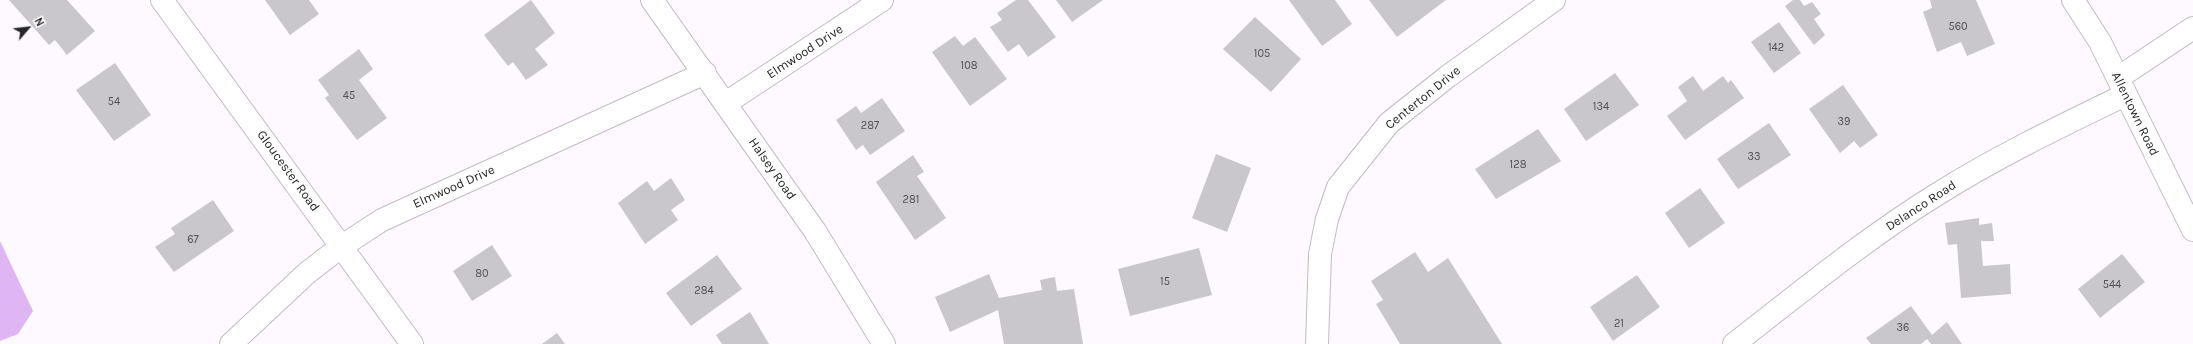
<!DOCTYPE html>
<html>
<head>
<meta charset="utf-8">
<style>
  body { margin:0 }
  #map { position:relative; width:2193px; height:344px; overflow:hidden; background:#fdf9fe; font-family:Karla,sans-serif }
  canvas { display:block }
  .north { position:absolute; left:8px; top:8px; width:40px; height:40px; -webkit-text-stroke:3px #fff; paint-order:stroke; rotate:62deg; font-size:11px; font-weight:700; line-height:16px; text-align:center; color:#262527 }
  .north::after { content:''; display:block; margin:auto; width:14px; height:18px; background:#262527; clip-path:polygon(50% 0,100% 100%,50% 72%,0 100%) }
</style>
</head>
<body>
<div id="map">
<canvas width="2193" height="344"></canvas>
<div class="north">N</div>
</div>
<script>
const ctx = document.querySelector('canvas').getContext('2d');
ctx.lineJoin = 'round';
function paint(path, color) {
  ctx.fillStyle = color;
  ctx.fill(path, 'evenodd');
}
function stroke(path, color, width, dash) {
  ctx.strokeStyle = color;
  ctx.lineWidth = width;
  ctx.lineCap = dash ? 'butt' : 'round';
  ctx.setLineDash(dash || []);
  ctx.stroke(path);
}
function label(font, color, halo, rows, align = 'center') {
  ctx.font = font + ' Karla,sans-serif';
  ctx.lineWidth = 3.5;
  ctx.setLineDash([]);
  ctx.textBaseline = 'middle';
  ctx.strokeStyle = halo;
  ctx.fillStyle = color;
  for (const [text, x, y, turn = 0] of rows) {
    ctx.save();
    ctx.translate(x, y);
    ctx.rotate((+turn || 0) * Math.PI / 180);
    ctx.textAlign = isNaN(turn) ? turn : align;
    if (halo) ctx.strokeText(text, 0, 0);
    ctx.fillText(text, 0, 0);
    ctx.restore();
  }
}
paint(new Path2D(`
  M0,241L33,311L18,334L0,341Z`), '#dfb6f3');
paint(new Path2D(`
  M9,0H67L95,31L67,55L55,40L49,45Z
  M265,0H309L319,14L290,35Z
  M531,0L555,33L535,49L548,65L526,80L513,62L508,66L484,35Z
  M1016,0H1028L1056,37L1028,57L1019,44L1008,52L990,27L1002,20L997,13Z
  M1056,0H1103L1072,22Z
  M1289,0H1335L1352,24L1322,46Z
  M1369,0H1446L1397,37Z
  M1793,0H1800L1804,6L1812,2L1821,14L1814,19L1825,35L1814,45L1785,6Z
  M1930,0H1976L1995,44L1967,56L1961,42L1937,52L1923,12L1932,8Z
  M1255,17L1301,59L1271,92L1223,49Z
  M1779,22L1801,53L1774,73L1751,42Z
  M955,36L963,46L975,37L1007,79L970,106L932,52Z
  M359,49L373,69L359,80L387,118L357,140L325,98L329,95L318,80Z
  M115,63L151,115L114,141L76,90Z
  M1615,73L1639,105L1586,141L1564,109Z
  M1693,76L1703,91L1723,76L1728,83L1731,80L1744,98L1685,140L1667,116L1687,101L1678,87Z
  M1843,85L1878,135L1860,148L1854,141L1840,153L1809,109Z
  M882,98L905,131L870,155L863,145L856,150L836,120L856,106L861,113Z
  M1769,123L1791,155L1738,189L1717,159Z
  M1538,129L1561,161L1496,199L1475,169Z
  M1216,154L1251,168L1227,232L1192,218Z
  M913,155L924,172L917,176L946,218L915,240L876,182Z
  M671,178L685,200L671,210L678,220L645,244L618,203L647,181L654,191Z
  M1700,188L1725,223L1689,248L1665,213Z
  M213,200L234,231L174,272L155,247L175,234L171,228Z
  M1979,218V225L1992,223L1994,241H1981L1983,266L2010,264L2011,294L1961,298L1957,244L1948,245L1945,223Z
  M492,245L512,276L472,301L453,271Z
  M1199,248L1212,295L1130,316L1118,269Z
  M1415,252L1428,272L1448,258L1502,344H1400L1376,304L1383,300L1371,281Z
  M2122,254L2145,282L2100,318L2078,289Z
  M717,255L742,289L691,326L666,293Z
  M989,274L999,298L1042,290L1040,280L1055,277L1057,291L1074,289L1083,344H1004L998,310L950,332L935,297Z
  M1637,275L1660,307L1613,341L1590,307Z
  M1911,306L1932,335L1947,322L1962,344H1931L1927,339L1921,344H1871L1866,338Z
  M750,312L769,344H722L716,335Z
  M557,333L565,344H542Z`), '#cac7cc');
const minor = new Path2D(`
  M162,0L412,344
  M2118,78L2193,28
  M726,103L882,0
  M231,344L307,273L342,246L382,220L705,73
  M1317,344L1320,254L1327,219L1338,187L1389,123L1447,77L1554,0
  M1734,344C1800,293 1865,239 1936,195C1996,157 2061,126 2125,95`);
const tertiary = new Path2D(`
  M652,0L815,231L884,344
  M2073,0L2100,42L2193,230`);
stroke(minor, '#c0bcc1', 24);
stroke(tertiary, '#c0bcc1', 24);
stroke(minor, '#fff', 22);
stroke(tertiary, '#fff', 22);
label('11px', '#4f4e50', null, [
  ["560",1958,27],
  ["142",1776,48],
  ["105",1262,54],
  ["108",969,66],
  ["45",349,96],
  ["54",114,102],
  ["134",1601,107],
  ["39",1844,122],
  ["287",870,126],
  ["33",1754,157],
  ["128",1518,165],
  ["281",911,200],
  ["67",193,240],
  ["80",482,274],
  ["15",1165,282],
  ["544",2112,285],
  ["284",704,291],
  ["21",1619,324],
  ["36",1903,328]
]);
label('13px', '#262527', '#fff', [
  ["Elmwood Drive",805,52,-33],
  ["Centerton Drive",1423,98,-39],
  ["Allentown Road",2135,114,64],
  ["Halsey Road",772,169,55],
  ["Gloucester Road",288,171,54],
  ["Elmwood Drive",454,187,-24],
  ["Delanco Road",1921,206,-33]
]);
</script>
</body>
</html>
